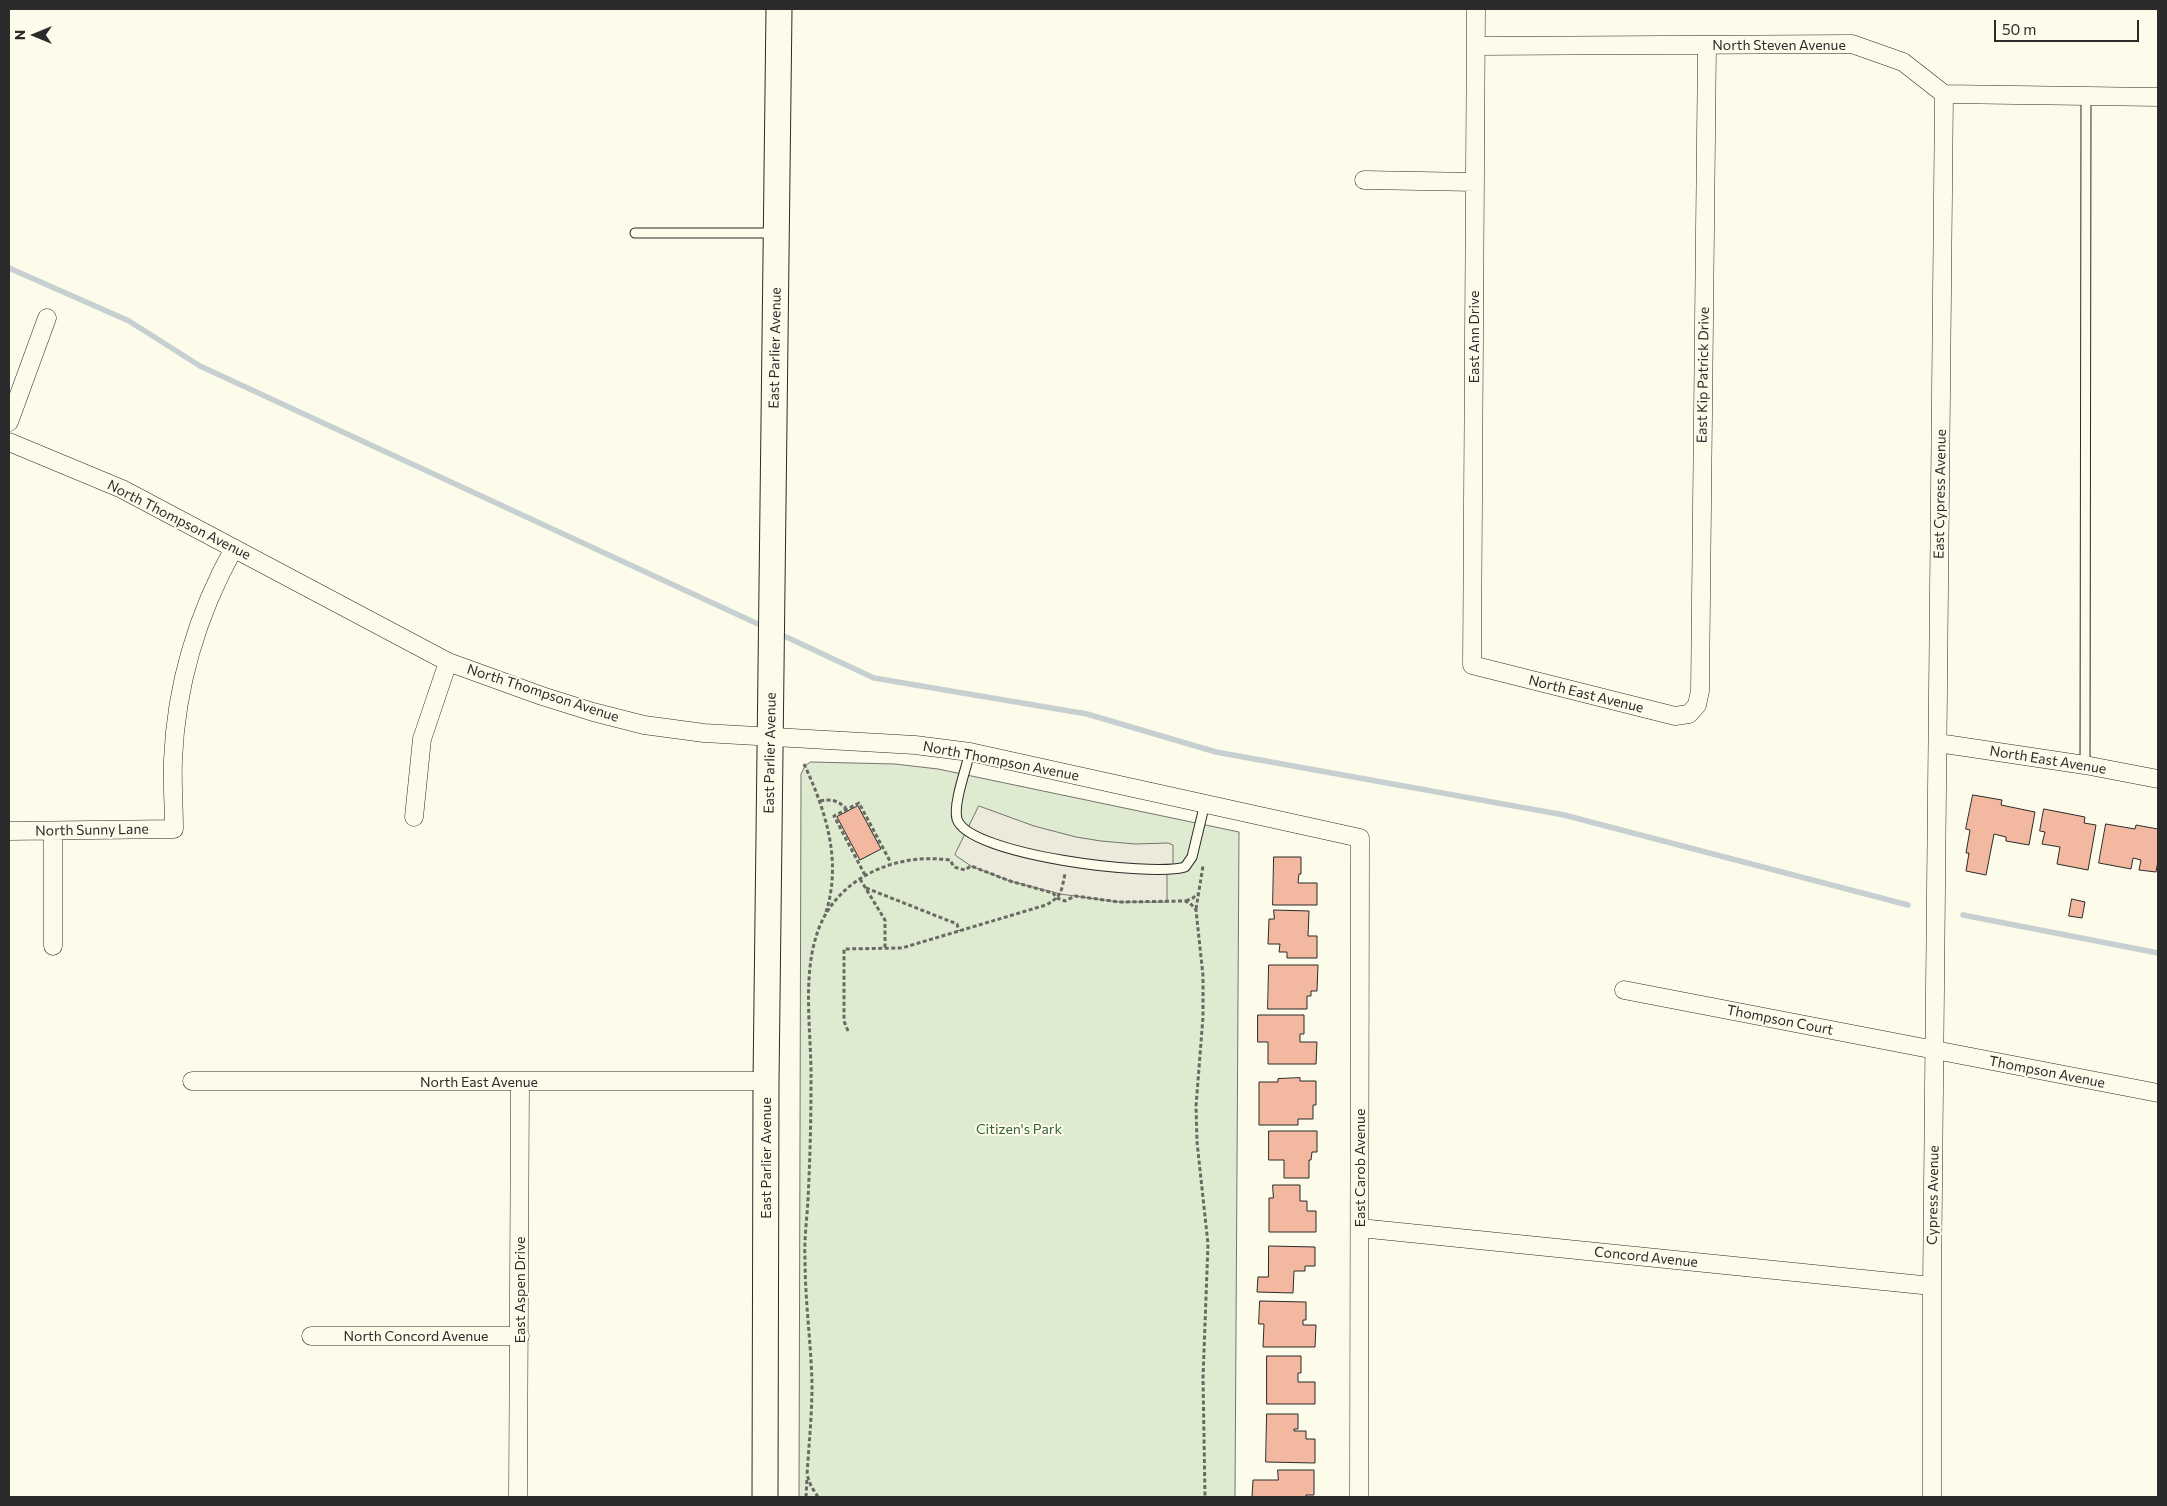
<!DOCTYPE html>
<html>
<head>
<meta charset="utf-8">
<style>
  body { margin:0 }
  #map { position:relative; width:2167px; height:1506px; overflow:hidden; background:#fdfbea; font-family:Commissioner,sans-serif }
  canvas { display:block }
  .frame { position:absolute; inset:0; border:10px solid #2b2b2b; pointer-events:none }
  .north { position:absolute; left:10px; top:10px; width:50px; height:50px; -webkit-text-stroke:4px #fdfbea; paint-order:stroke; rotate:270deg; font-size:14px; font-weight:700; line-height:20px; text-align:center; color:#2b2b2b }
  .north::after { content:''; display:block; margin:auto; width:18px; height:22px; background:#2b2b2b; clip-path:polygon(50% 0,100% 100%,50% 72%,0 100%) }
  .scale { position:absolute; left:1994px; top:20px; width:145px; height:22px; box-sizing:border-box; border:2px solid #2b2b2b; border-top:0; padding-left:6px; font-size:15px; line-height:18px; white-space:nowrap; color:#2b2b2b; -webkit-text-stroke:4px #fdfbea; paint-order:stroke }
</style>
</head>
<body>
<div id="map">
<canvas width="2167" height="1506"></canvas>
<div class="frame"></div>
<div class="north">N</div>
<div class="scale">50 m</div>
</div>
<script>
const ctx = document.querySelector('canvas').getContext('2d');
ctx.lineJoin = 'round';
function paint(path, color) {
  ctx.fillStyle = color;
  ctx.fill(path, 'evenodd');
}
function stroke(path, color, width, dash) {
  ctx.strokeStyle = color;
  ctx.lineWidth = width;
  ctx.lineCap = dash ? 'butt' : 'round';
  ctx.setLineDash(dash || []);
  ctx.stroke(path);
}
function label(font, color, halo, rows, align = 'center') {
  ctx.font = font + ' Commissioner,sans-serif';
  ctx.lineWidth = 4;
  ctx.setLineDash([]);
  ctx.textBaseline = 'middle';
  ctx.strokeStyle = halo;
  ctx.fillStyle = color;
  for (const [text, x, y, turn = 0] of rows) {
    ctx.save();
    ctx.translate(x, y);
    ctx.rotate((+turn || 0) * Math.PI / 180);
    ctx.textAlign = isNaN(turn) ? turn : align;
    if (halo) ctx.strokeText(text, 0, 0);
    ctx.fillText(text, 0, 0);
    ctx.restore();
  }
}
const green = new Path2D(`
  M811,762L895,764L938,769L1239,832L1235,1497H799L801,774L805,766Z`);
paint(green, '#deebd1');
stroke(green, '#74746e', 1);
const parking = new Path2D(`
  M979,806L1034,826L1076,837L1101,841L1135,844L1168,843L1173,845V869L1167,870V902H1119L1060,894L1010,881L971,866L955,855Z`);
paint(parking, '#eceadb');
stroke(parking, '#74746e', 1);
stroke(new Path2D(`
  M9,268L129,321L200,366L758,624
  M782,635L874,678L1087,714L1216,752L1564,815L1908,905
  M1963,915L2158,953`), '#c7d0d0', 5.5);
const building = new Path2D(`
  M1973,795L2002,800L2001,805L2035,812L2029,845L2006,841V837L1994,834L1986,875L1966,871L1969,853H1966L1970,830L1966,829Z
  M858,806L881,849L860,860L837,817Z
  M2044,809L2085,817L2084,823L2096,825L2088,870L2057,864L2060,847L2042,844L2045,832L2040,831Z
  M2106,824L2135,829L2136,825L2158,829V861L2156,872L2139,870L2141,860L2133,858L2131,869L2099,863Z
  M1274,857H1301V874H1299L1298,883H1317V905H1273Z
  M2072,899L2085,902L2082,918L2069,916Z
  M1274,910L1309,911L1308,936H1317V958H1287V952H1279L1280,944H1268L1269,919H1274Z
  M1269,965H1318L1317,991H1311V996H1307V1009H1268Z
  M1258,1015H1304V1034H1300V1042H1317L1316,1064H1268V1042H1258Z
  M1300,1078V1081H1316V1105H1313V1119H1298V1125H1259V1082H1278V1079Z
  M1269,1131H1317V1152H1312L1311,1160H1309V1178H1284V1160H1269Z
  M1273,1185H1300V1201H1307V1211H1316V1232H1269V1198H1273Z
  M1269,1246L1315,1247V1266H1305V1271H1294L1293,1293L1257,1292L1258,1277H1268Z
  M1260,1301L1306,1302V1320H1303V1325H1316L1315,1347H1263L1264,1324H1259Z
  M1267,1356H1301V1373H1298V1382H1315V1404H1267Z
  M1267,1414H1298V1429H1294V1431H1306V1439H1315V1463L1266,1462Z
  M1278,1470H1314V1495H1306V1497H1252L1253,1480H1278Z`);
paint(building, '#f2b8a0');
stroke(building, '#2b2b2b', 1);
const lane = new Path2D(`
  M635,233H776
  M970,752C966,769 953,804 957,819C968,855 1151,877 1185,867L1192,857L1205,803
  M2085,765L2086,96`);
const street = new Path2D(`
  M1476,9L1472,665L1675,716L1689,714L1697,705L1700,691L1707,45
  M1476,46L1852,44L1903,62L1944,94L2158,97
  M1364,180L1475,182
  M9,422L47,318
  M9,442L122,489L448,662L542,696L593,712L644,725L704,733L915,745L970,752L1360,838L1359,1497
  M1938,743L2085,765L2158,779
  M414,817L422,739L448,662
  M9,831L174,829C174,806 172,783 173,760C176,685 198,613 234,548
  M53,831V946
  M1624,990L2158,1093
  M192,1081H766
  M1360,1228L1932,1286
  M311,1336H520
  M518,1497L520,1082
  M1932,1497V1286L1944,94`);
const secondary = new Path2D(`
  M765,1497L766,1081L779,9`);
stroke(lane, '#2b2b2b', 11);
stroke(street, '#2b2b2b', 19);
stroke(secondary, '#2b2b2b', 27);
stroke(new Path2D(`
  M804,764C826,811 842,861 826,912
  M820,801C831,799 836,800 845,807V810
  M865,875L834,816L859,803L891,863
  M860,879L885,920V949
  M866,888L957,924L959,931
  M1186,901L1193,898L1197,894
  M1196,909L1203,866
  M848,1031L844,1021V949L902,948L1046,905C1062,896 1061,892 1065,874
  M806,1497L807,1478
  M818,1497L811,1486L807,1475C809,1444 812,1414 812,1384C811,1342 805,1301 805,1259C804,1239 807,1219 808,1199C810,1160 811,1121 811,1082C812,1030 799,965 824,917C848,873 901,853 950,860L954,867L965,870L971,866L1010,881L1053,893L1057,898L1065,901L1075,896L1119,902L1185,901L1190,903L1196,910L1203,976V1017L1196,1106L1197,1142L1208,1244L1203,1378L1205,1497`), '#6a6964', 3, [4, 2.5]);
stroke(lane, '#fdfbea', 9);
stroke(street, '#fdfbea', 18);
stroke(secondary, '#fdfbea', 25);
label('14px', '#2b2b2b', '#fdfbea', [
  ["North Steven Avenue",1779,45],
  ["East Ann Drive",1474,337,-90],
  ["East Parlier Avenue",775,348,-89],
  ["East Kip Patrick Drive",1703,375,-89],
  ["East Cypress Avenue",1940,494,-89],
  ["North Thompson Avenue",179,520,27],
  ["North Thompson Avenue",543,693,18],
  ["North East Avenue",1586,694,14],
  ["East Parlier Avenue",770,753,-89],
  ["North East Avenue",2048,760,9],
  ["North Thompson Avenue",1001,761,11],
  ["North Sunny Lane",92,830,-1],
  ["Thompson Court",1780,1020,11],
  ["Thompson Avenue",2047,1072,11],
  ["North East Avenue",479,1082],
  ["East Parlier Avenue",766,1158,-90],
  ["East Carob Avenue",1360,1168,-90],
  ["Cypress Avenue",1933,1195,-89],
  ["Concord Avenue",1646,1257,6],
  ["East Aspen Drive",520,1290,-90],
  ["North Concord Avenue",416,1336]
]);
label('14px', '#34623c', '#fdfbea', [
  ["Citizen's Park",1019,1129]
]);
</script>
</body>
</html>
